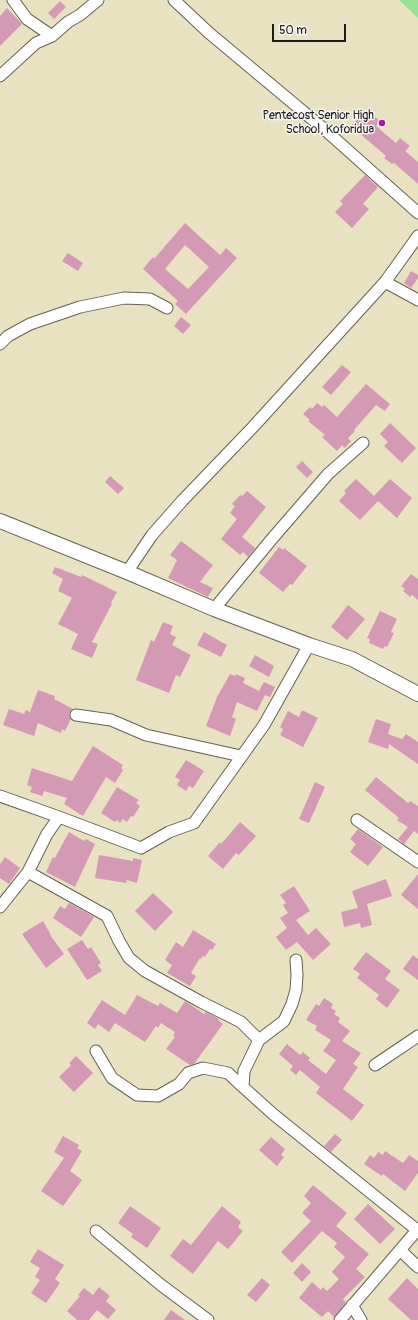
<!DOCTYPE html>
<html>
<head>
<meta charset="utf-8">
<style>
  body { margin:0 }
  #map { position:relative; width:418px; height:1320px; overflow:hidden; background:#e8e2c0; font-family:Pangolin,sans-serif }
  canvas { display:block }
  .scale { position:absolute; left:272px; top:24px; width:74px; height:18px; box-sizing:border-box; border:2px solid #1c1c1c; border-top:0; padding-left:5px; font-size:12px; line-height:14px; white-space:nowrap; color:#1c1c1c; -webkit-text-stroke:3px #f6f6f2; paint-order:stroke }
</style>
</head>
<body>
<div id="map">
<canvas width="418" height="1320"></canvas>
<div class="scale">50 m</div>
</div>
<script>
const ctx = document.querySelector('canvas').getContext('2d');
ctx.lineJoin = 'round';
function paint(path, color) {
  ctx.fillStyle = color;
  ctx.fill(path, 'evenodd');
}
function stroke(path, color, width, dash) {
  ctx.strokeStyle = color;
  ctx.lineWidth = width;
  ctx.lineCap = dash ? 'butt' : 'round';
  ctx.setLineDash(dash || []);
  ctx.stroke(path);
}
function label(font, color, halo, rows, align = 'center') {
  ctx.font = font + ' Pangolin,sans-serif';
  ctx.lineWidth = 3;
  ctx.setLineDash([]);
  ctx.textBaseline = 'middle';
  ctx.strokeStyle = halo;
  ctx.fillStyle = color;
  for (const [text, x, y, turn = 0] of rows) {
    ctx.save();
    ctx.translate(x, y);
    ctx.rotate((+turn || 0) * Math.PI / 180);
    ctx.textAlign = isNaN(turn) ? turn : align;
    if (halo) ctx.strokeText(text, 0, 0);
    ctx.fillText(text, 0, 0);
    ctx.restore();
  }
}
paint(new Path2D(`
  M399,0H418V18Z`), '#99df98');
paint(new Path2D(`
  M60,1L66,7L54,19L48,13Z
  M7,8L22,24L0,46V16Z
  M369,112L380,121L376,126L396,143L400,138L410,146L405,151L418,162V184L394,163L392,164L384,158L386,156L351,126L362,114L365,116Z
  M365,175L378,187L363,204L369,209L352,228L335,212L343,204L340,201Z
  M185,223L220,255L226,248L237,258L186,314L175,304L178,301L143,269L153,257L154,259ZM185,245L209,267L188,289L165,269Z
  M68,253L83,263L78,271L62,261Z
  M411,271L418,275V278L411,288L404,283Z
  M181,317L191,325L183,334L174,326Z
  M342,365L351,372L331,395L322,387Z
  M366,384L390,404L385,411L376,405L354,430L355,431L348,438L351,441L345,448L342,445L337,451L322,437L325,435L308,421L310,420L303,414L310,407L312,409L317,403L322,407L324,405L337,417Z
  M390,423L416,448L402,463L384,446L388,442L380,434Z
  M302,461L313,472L307,478L296,467Z
  M110,476L124,488L118,494L105,482Z
  M356,479L374,496L390,479L412,498L397,518L378,501L360,520L339,501L346,493L344,491Z
  M247,491L266,507L242,537L255,548L248,557L243,552L240,555L221,539L237,519L230,513L235,506L232,504L240,495L242,496Z
  M181,541L213,565L200,582L213,588L208,597L168,578L177,560L170,555Z
  M279,547L283,550L284,548L307,566L292,585L290,584L283,592L259,573Z
  M55,567L81,577L82,575L117,592L111,603L112,604L92,642L98,644L92,658L71,649L78,634L58,624L72,598L58,591L63,579L52,573Z
  M411,574L418,579V600L412,595L410,597L403,591L405,589L401,586Z
  M348,605L365,619L347,640L331,627Z
  M380,611L397,619L391,632L394,633L387,647L385,646L383,649L369,643L370,639L367,638Z
  M163,622L173,626L170,634L176,637L172,645L191,655L180,677L176,675L169,693L136,680L151,640L154,642Z
  M204,632L227,645L221,657L197,645Z
  M255,655L274,666L269,677L249,666Z
  M230,674L235,676L236,674L245,678L243,683L259,691L264,682L275,687L270,697L265,695L257,711L237,702L232,717L236,719L230,736L206,726L217,697Z
  M38,690L55,696L54,699L73,709L69,714L71,719L65,731L62,729L61,733L38,723L34,736L3,725L9,709L24,714L26,710L30,712Z
  M302,710L318,718L303,747L280,735L283,729L280,727L288,711L299,717Z
  M376,719L391,724L388,734L402,739L406,734L418,742V764L389,744L388,749L368,742Z
  M93,746L123,765L121,768L123,770L115,783L106,777L83,816L64,804L67,798L44,791L42,796L30,792L32,787L27,785L32,768L72,781Z
  M186,760L204,771L193,788L189,786L186,791L177,785L180,780L175,777Z
  M376,777L408,803L410,801L418,806V834L414,831L404,844L398,839L408,827L397,820L399,818L365,790Z
  M315,782L325,787L309,823L299,819Z
  M117,787L139,800L136,803L140,806L133,817L131,816L127,822L123,819L120,823L117,820L115,822L101,813Z
  M240,822L256,836L239,855L236,853L223,869L208,856L220,842L221,844Z
  M358,829L383,847L368,866L350,852L356,844L350,839Z
  M69,832L84,841L86,839L95,844L75,887L46,872L53,857L55,858Z
  M99,855L133,861V858L142,860L137,883L127,880L126,883L95,878Z
  M5,857L20,868L9,884L0,878V864Z
  M418,874V909L401,895Z
  M386,879L392,896L367,904L372,925L361,928L360,923L344,927L341,912L358,908L352,891Z
  M294,886L310,911L296,920L308,935L316,928L331,944L313,960L297,942L286,950L276,937L287,928L280,918L288,913L283,905L286,903L280,895Z
  M153,893L173,912L155,931L135,911Z
  M69,903L94,917L81,937L53,918L60,906L65,909Z
  M43,921L51,935H50L64,954L46,968L22,934Z
  M193,930L216,944L212,950L210,949L205,957L203,956L201,959L200,958L191,973L196,976L190,986L167,973L172,965L165,960L176,942L183,947Z
  M82,940L88,949L91,947L101,963L98,965L102,971L87,980L67,949Z
  M366,952L391,971L385,979L400,990L387,1008L376,999L379,995L357,978L360,974L353,969Z
  M413,955L418,959V980L403,969Z
  M137,995L158,1006L160,1003L177,1013L185,1001L204,1014L206,1012L219,1019L218,1020L223,1024L194,1064L190,1065L166,1049L175,1037L173,1036L175,1032L161,1023L158,1028L156,1026L145,1042L115,1023L109,1032L98,1024L95,1029L87,1023L102,1000L125,1015Z
  M324,998L333,1004L331,1008L336,1011L334,1014L340,1018L338,1022L350,1031L342,1041L361,1053L353,1064L358,1067L343,1089L364,1105L352,1121L316,1093L320,1087L300,1070L296,1075L290,1070L293,1066L279,1054L287,1044L300,1055L303,1052L310,1058L308,1060L326,1074L336,1060L323,1051L331,1040L315,1030L317,1026L306,1020L316,1004L319,1006Z
  M76,1056L93,1073L74,1092L59,1077L71,1065L69,1063Z
  M335,1134L342,1140L331,1152L324,1146Z
  M63,1136L79,1145L77,1148L82,1151L70,1171L82,1180L63,1206L41,1191L64,1158L54,1152Z
  M271,1137L285,1149L281,1155L284,1157L277,1166L259,1150Z
  M385,1151L403,1163L409,1155L418,1161V1173L405,1191L383,1174L382,1176L364,1164L370,1155L374,1158L378,1152L383,1155Z
  M313,1185L347,1213L336,1226L369,1254L356,1269L365,1277L343,1299L346,1303L334,1317L328,1311L322,1317L299,1298L312,1282L321,1290L323,1287L327,1291L339,1279L332,1272L345,1257L334,1247L337,1243L322,1231L292,1263L281,1252L311,1221L302,1213L311,1203L304,1196Z
  M368,1204L395,1229L380,1244L354,1219Z
  M130,1206L161,1228L147,1248L131,1237L133,1234L118,1223Z
  M222,1206L241,1222L238,1227L243,1231L228,1249L218,1241L193,1274L170,1256L183,1239L191,1245Z
  M38,1249L64,1265L55,1279L60,1283L46,1303L31,1293L40,1280L35,1277L40,1268L30,1262Z
  M302,1263L311,1272L302,1282L293,1273Z
  M262,1278L270,1285L256,1302L247,1295Z
  M407,1278L418,1289V1320H411L388,1299Z
  M99,1287L110,1296L106,1301L116,1310L108,1319L97,1310L89,1320H77L67,1311L80,1296L78,1295L84,1288L93,1295Z
  M171,1310L185,1320H164Z`), '#d49ab5');
const minor = new Path2D(`
  M13,0L27,19L52,36
  M174,0L208,32L324,129L418,213
  M0,76L36,43L52,36L68,22L80,15L98,0
  M385,282L418,300
  M0,344L8,336L30,324L80,307L124,298L150,299L167,308
  M127,572L152,535L182,501L253,427L385,282L418,236
  M214,609L271,540L328,474L363,443
  M76,715L111,720L146,735L241,756
  M0,796L59,817L141,848L169,832L194,823L264,725L309,645
  M357,820L418,862
  M28,872L107,916L119,941L129,958L145,971L201,1002L241,1022L259,1040
  M0,907L28,872L47,834L59,817
  M296,960L297,975L296,990L292,1004L284,1021L259,1040L244,1071L243,1087L273,1114L417,1230
  M96,1051L112,1078L137,1095L158,1096L179,1084L188,1073L203,1068L228,1073L243,1087
  M375,1065L418,1036
  M96,1231L161,1285L208,1320
  M400,1250L418,1267
  M352,1305L361,1320
  M340,1320L418,1229`);
const tertiary = new Path2D(`
  M0,521L127,572L214,609L309,645L352,659L418,694`);
stroke(minor, '#636155', 13);
stroke(tertiary, '#636155', 16);
stroke(minor, '#fff', 11);
stroke(tertiary, '#fff', 14);
for (const [x, y, r, color] of [
  [382,123,4,"#b5179e"]
]) {
  const dot = new Path2D();
  dot.arc(x, y, r, 0, 2 * Math.PI);
  ctx.fillStyle = color;
  ctx.fill(dot);
  stroke(dot, '#f6f6f2', 1.5);
}
label('12px', '#1c1c1c', '#f6f6f2', [
  ["Pentecost Senior High",374,116],
  ["School, Koforidua",374,130]
], 'right');
</script>
</body>
</html>
